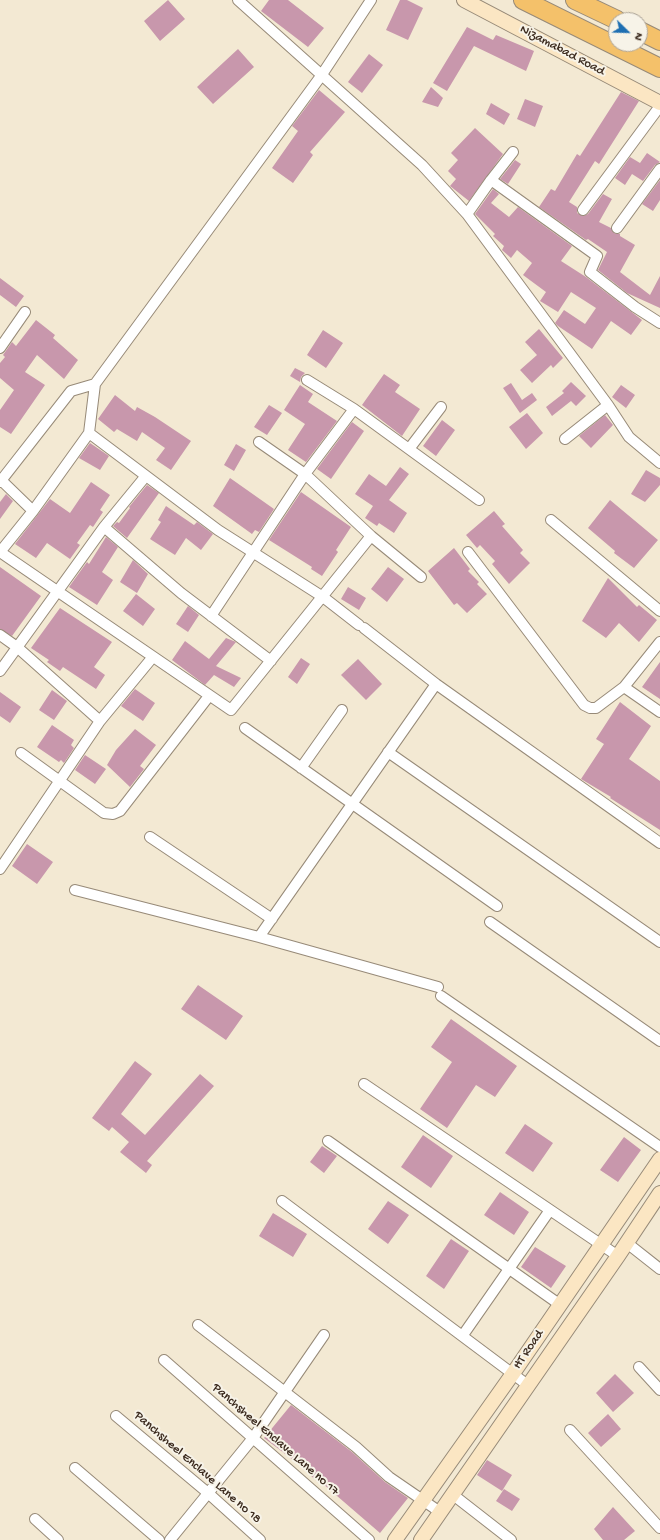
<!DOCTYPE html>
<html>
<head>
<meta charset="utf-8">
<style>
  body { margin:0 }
  #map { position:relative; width:660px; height:1540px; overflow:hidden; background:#f3e9d3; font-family:"Gochi Hand",sans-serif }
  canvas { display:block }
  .north { position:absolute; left:608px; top:12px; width:40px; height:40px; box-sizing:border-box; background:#f7f3e8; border:1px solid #aca397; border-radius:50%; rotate:113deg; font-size:11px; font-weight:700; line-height:16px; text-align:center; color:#3b2a1e }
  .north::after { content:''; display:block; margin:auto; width:14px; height:18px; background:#1f6fb2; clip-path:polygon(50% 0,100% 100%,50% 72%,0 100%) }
</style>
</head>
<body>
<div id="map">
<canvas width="660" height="1540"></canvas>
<div class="north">N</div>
</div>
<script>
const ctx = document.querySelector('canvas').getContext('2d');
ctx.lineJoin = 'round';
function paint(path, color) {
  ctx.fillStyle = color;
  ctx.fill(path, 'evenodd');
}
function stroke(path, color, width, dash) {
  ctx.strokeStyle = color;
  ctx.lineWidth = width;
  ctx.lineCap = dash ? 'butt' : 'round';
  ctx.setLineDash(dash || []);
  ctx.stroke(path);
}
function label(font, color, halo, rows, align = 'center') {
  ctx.font = font + ' "Gochi Hand",sans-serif';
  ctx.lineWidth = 4;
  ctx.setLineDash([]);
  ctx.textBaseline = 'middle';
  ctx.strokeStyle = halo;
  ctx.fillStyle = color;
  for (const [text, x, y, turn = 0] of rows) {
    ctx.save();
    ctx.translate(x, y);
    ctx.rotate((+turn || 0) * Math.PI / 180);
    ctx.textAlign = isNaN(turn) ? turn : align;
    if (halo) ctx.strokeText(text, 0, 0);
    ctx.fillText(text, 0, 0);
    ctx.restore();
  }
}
paint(new Path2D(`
  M168,0L185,19L160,41L144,21Z
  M269,0H288L324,28L308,47L261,11Z
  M400,0H407L423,8L408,40L386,30Z
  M467,27L493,40L496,35L534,51L526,71L474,46L447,91L433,83Z
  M238,49L254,67L213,104L197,87Z
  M369,54L383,65L362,93L348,82Z
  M431,87L443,98L438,107L422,102Z
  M319,90L345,112L310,152L313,155L293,183L272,168L298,131L292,126Z
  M621,92L639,101L599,164L595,161L569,202L577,207V213L583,216L588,214L603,194L612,199L599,222L611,228L614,233L620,234V236L635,245L620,272L650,295L660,276V308L627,293L598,270L607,252L588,239L586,240L539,207L551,189L555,191L577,154L580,156Z
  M525,99L543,106L535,127L517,119Z
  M491,103L510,114L504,125L486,114Z
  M475,128L503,154L469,201L450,186L456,179L448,171L458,160L451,153Z
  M647,153L660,162L655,165L643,181L632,174L625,185L615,178L630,157L640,163Z
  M515,160L521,164L508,184L500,179Z
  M660,180V200L653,211L642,204Z
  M493,189L499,194L491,203L509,217L518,207L572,246L561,261L586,277L642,320L631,335L611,321L592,349L558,326L555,323L564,310L585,324L596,308L571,292L558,312L540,301L546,292L523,275L532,263L517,250L511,258L502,250L504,246L493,236L495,234L475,214Z
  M0,278L24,296L16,307L0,295Z
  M36,320L55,335L53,338L78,360L64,379L37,355L25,372L45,385L11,434L0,427V410L14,390L0,378V363L5,357L3,355L12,342L16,346Z
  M539,329L563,358L553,368L551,365L532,383L520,370L537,355L525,342Z
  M323,330L343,343L326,368L307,355Z
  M295,368L305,373L301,377L300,382L290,376Z
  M384,374L400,385L395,392L420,409L402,436L362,405Z
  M571,382L586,396L576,406L571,401L552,416L546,407L564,393L562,391Z
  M511,383L522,400L532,393L537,400L520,413L503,388Z
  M300,385L313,394L308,402L337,421L306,462L288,450L305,424L284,410Z
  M621,385L635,395L626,408L612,397Z
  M115,395L135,411L137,407L155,417L191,441L171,470L156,460L165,448L142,432L137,441L117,429L114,432L98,419Z
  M269,405L282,413L267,435L254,427Z
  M527,413L543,433L526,449L509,427Z
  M605,415L613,425L591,448L579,436Z
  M442,420L455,430L436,456L423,446Z
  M352,422L364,431L331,479L317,469Z
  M90,443L109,456L100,470L79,458Z
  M236,444L246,450L234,471L224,465Z
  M400,467L409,474L389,500L407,513L394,533L379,523L377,526L365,518L373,506L355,494L369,474L386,486Z
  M646,470L660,478V485L645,502L631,494Z
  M230,478L274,509L259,532L255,530L252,534L213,506Z
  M91,482L110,495L100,510L103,512L93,527L90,525L77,543L80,545L70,559L47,543L36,558L15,544L50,499L70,513Z
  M147,485L159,493L127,538L113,526L117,522L119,523L130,508L129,507Z
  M301,492L351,527L336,550L338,552L322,576L311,569L312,567L269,540Z
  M6,494L13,501L0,519V502Z
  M610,500L658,540L634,568L614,553L615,551L588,528Z
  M166,506L194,525L197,522L213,534L201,550L186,538L175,555L150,539L161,522L158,520Z
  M494,511L505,524L502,526L523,550L520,553L530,563L509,584L492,564L495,561L480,545L477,548L466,535Z
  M106,537L118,547L102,572L113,580L97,605L69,587L87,562L89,564Z
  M454,548L470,569L468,571L479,582L477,584L487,594L467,613L457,603L454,605L428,571Z
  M133,560L148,574L137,593L120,582Z
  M0,567L41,596L12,636L0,629Z
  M388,567L404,579L387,602L371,589Z
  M608,578L637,607L639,605L657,620L639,642L619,623L606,638L582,621Z
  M348,587L366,598L359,610L341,599Z
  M136,594L155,609L143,626L123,611Z
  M188,606L199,615L188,632L176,624Z
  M60,608L112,642L94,667L105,675L96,689L63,667L60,671L47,662L49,660L31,648Z
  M226,638L236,642L216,666L241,678L234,687L214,675L205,685L172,660L185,641L209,659Z
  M301,658L310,664L297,684L288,677Z
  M358,659L382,684L366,700L341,675Z
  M660,662V699L642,687Z
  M135,689L155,703L143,721L121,706Z
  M52,690L67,701L54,720L39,710Z
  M0,692L21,707L10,723L0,716Z
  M620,702L651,726L629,759L660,781V830L610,798L611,797L581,779L604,744L596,739Z
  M52,725L74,740L71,745L74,748L64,763L61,760L59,762L37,747Z
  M135,729L156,745L140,766L144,769L130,787L107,765L116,750Z
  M85,755L106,769L95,784L75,770Z
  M27,844L53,862L37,884L12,866Z
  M198,985L243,1016L226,1040L181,1009Z
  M451,1019L517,1066L495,1097L476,1085L447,1128L420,1109L452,1062L431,1047Z
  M135,1061L152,1074L121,1114L145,1135L200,1074L214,1086L147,1161L152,1165L146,1173L120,1152L129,1142L112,1127L109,1131L92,1118Z
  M525,1124L553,1143L533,1172L505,1153Z
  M423,1135L453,1156L431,1188L401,1167Z
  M624,1137L641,1150L618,1182L600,1170Z
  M322,1146L337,1156L324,1173L310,1162Z
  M500,1192L529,1212L514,1235L484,1215Z
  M388,1201L409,1215L388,1244L368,1229Z
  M273,1213L307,1234L293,1257L259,1236Z
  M451,1239L469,1251L444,1289L426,1276Z
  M535,1247L566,1266L551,1288L521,1267Z
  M615,1374L634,1393L613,1412L596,1393Z
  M291,1405L352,1452L385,1482L408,1498L380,1533L322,1483L321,1485L296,1462L264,1438Z
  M608,1414L621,1429L601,1447L588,1433Z
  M487,1460L512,1475L502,1491L477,1475Z
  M504,1489L520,1499L512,1511L496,1501Z
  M613,1507L635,1531L624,1540H603L594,1529Z`), '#c897ac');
const street = new Path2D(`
  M238,0L422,165L467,214L608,405L629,437L660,463
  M491,180L513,152
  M583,210L660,106
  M467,214L491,180L597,256L590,272L635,307L660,323
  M617,228L660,169
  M0,348L25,312
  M307,380L354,409L479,500
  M89,433L218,530L323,597L359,625
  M565,439L608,405
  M409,449L441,407
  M0,479L33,511
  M0,482L71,391L95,384
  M551,520L660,611
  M104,527L181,593L271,661
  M371,536L421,577
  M0,552L33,511L89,433L95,384L321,76L371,0
  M0,552L231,710L371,536L305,474L259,442
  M468,552L584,705L590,708H596L624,687L660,642
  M211,616L305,474L354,409
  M364,628L436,684L660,843
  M0,635L17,647L100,721
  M0,671L104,527L145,477
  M624,687L660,712
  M245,728L497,906
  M388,752L660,942
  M21,753L104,813L113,814L120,811L209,696
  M301,768L342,710
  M150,837L272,919
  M0,869L100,721L152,658
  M75,890L259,937L438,987
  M490,922L660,1041
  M259,937L436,684
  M441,996L660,1147
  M364,1084L618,1256
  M328,1141L559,1304
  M282,1201L529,1386
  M627,1243L660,1269
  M198,1325L356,1447L389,1477L440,1512
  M463,1335L550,1210
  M164,1360L369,1540
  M639,1367L660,1390
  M116,1416L208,1493L260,1540
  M570,1430L660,1528
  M75,1468L159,1540
  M452,1494L511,1540
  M35,1519L58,1540
  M170,1540L253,1438L324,1335`);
const secondary = new Path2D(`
  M464,0L660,103
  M395,1540L514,1372L660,1159
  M421,1540L618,1256L660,1193`);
const highway = new Path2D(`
  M523,0L660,68
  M575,0L617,20
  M640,31L660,41`);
stroke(street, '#978a78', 12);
stroke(secondary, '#978a78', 16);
stroke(highway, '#978a78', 20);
stroke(street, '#fff', 10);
stroke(secondary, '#fbe6c3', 14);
stroke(highway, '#f4c16a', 18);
label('13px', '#3b2a1e', '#f7f3e8', [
  ["Nizamabad Road",562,51,28],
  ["HT Road",529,1350,-56],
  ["Panchsheel Enclave Lane no 17",275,1440,41],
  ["Panchsheel Enclave Lane no 18",197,1468,41]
]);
</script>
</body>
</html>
